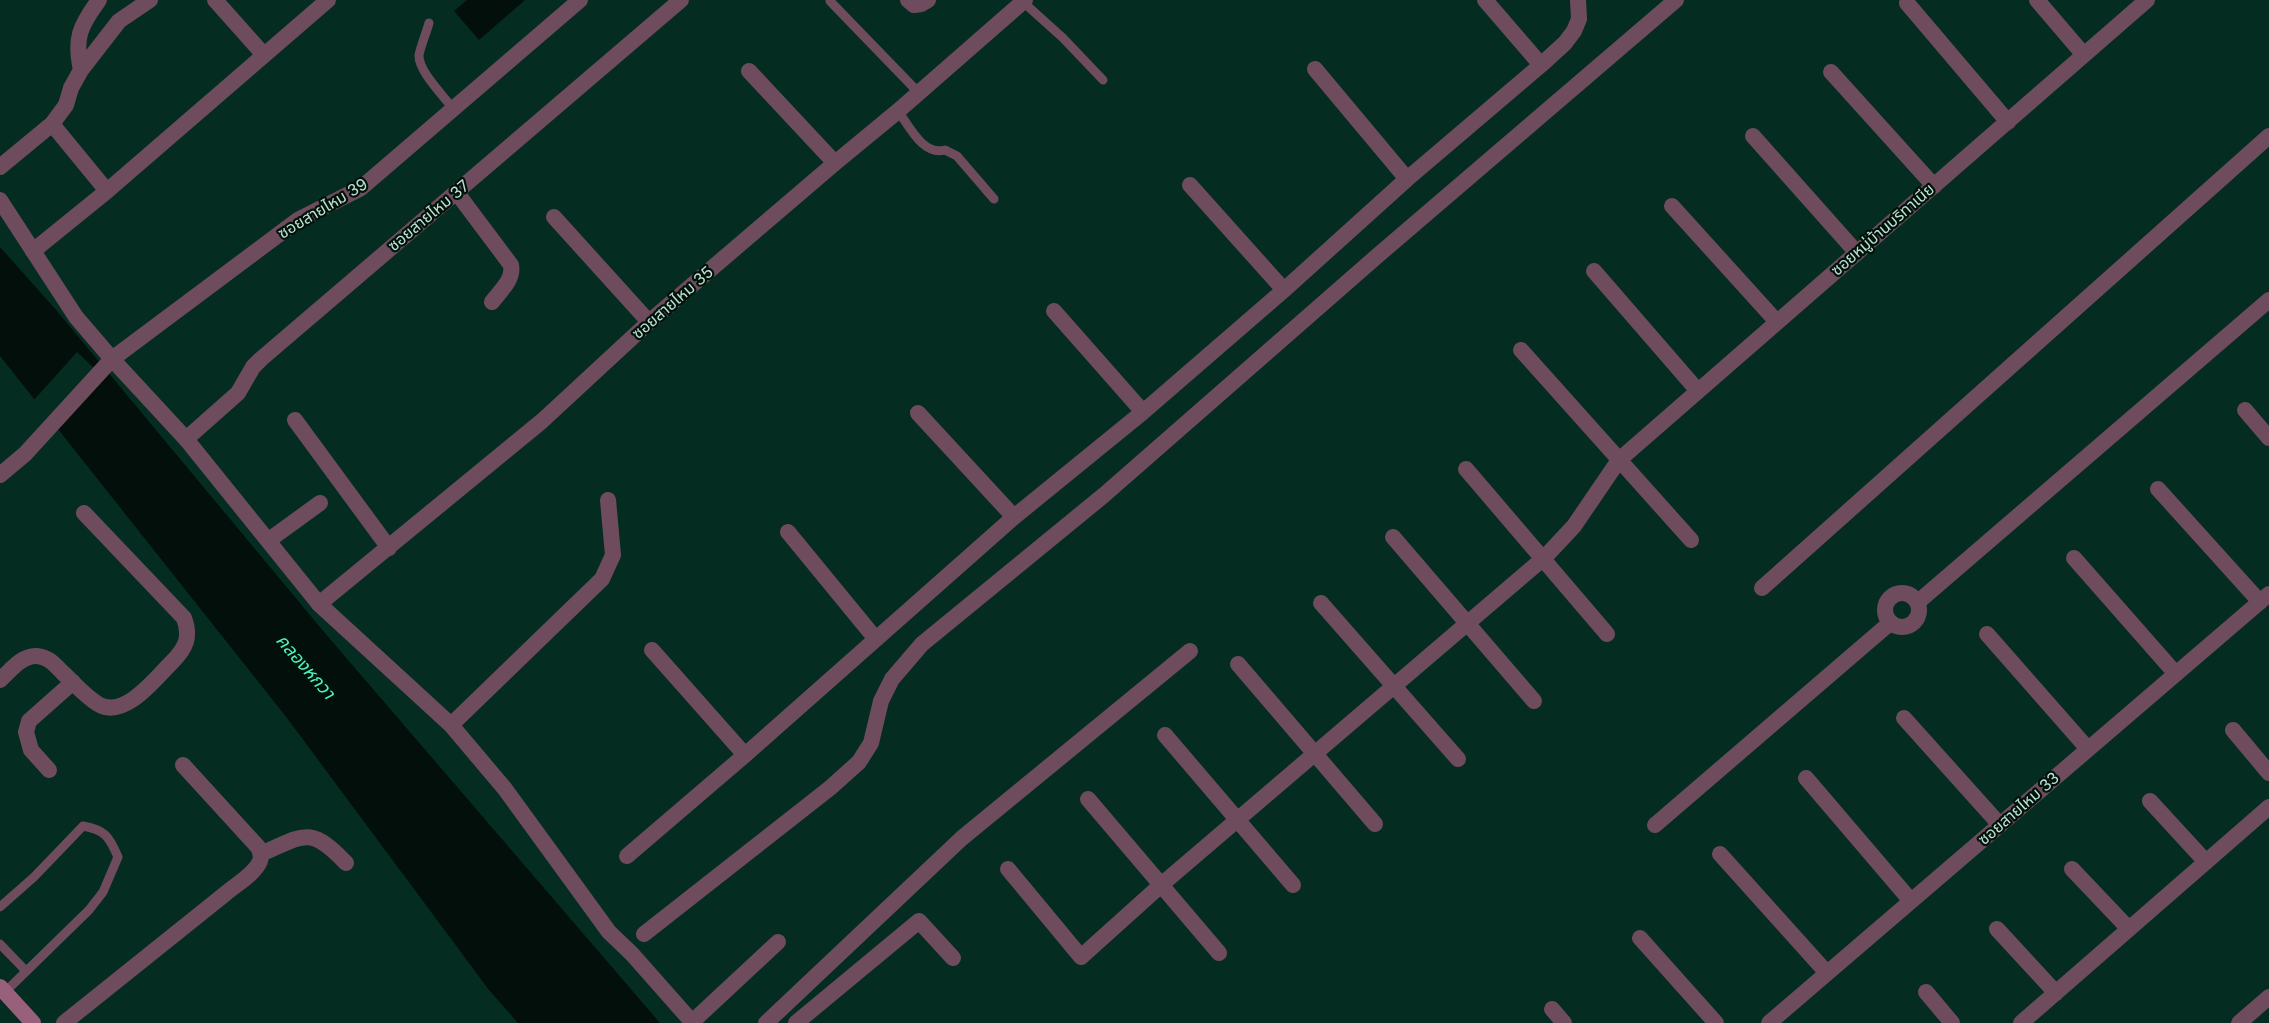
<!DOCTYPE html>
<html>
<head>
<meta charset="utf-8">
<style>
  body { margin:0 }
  canvas { display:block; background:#042c21 }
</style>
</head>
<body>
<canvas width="2269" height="1023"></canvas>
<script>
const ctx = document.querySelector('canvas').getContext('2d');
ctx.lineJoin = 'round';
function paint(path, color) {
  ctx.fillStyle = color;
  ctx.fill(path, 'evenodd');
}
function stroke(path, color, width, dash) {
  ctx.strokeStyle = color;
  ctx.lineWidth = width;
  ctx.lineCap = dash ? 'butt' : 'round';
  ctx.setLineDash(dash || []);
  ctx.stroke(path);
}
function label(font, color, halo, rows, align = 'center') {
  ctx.font = font + ' Inter,"Noto Sans Thai",sans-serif';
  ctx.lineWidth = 4.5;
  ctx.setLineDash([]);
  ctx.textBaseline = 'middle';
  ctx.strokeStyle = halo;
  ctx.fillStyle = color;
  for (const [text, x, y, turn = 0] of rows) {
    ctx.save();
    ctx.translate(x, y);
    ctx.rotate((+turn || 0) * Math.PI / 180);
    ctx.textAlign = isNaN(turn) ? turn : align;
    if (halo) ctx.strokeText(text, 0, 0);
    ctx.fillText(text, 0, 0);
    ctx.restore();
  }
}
paint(new Path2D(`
  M467,0H525L479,40L454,11Z
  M0,247L57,311L324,632L660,1023H518L489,990L287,718L0,356Z`), '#020f0a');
paint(new Path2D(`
  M77,352L95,369L49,421L33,401Z`), '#042c21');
stroke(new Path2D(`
  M830,1L918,92
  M1023,2L1063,38L1103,80
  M429,23C426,34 421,45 419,55C418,71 444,96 454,110
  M898,111C910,127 923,156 945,150L957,156L994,199
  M0,907L34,877L83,826C105,830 109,836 118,857L103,892L89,910L5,992
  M0,944L26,971`), '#6f4c5d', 9);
stroke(new Path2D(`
  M215,0L264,55
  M908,0L914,5L921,4L928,0
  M1485,0L1541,65
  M2037,0L2084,55
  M1907,3L2008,122
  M1315,69L1407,179
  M81,70C74,38 80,26 99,0
  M749,71L835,163
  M1831,72L1934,186
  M52,124L107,191
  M1753,136L1857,253
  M0,167L52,124L66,105L71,88L81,70L119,21L150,0
  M1190,185L1284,290
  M457,193L511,265C514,280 500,291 492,302
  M1672,206L1777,322
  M554,217L649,322
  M33,251L107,191L328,0
  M1594,271L1698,391
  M1054,311L1143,412
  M1521,350L1691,540
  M2245,410L2269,438
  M918,413L1014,517
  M295,420L389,548
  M186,439L238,393L253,367L261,359L681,0
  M1466,469L1607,634
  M0,475L25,454L112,359L298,220L361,188L580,0
  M2158,489L2260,602
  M788,532L875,638
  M1393,537L1534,701
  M269,540L320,503
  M2074,558L2176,674
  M1762,588L2269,136
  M1885 610a17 17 0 1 1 34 0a17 17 0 1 1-34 0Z
  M1918,602L2269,300
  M1321,603L1458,759
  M319,604L542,421L649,322L835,163L898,111L1025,0
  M1987,634L2088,749
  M652,650L745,755
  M1238,664L1375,824
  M0,680C11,670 22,655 37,656C49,657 55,665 63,673C74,683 85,696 98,704C124,720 155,679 172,662C186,648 191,637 184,618L84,513
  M1904,718L2000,825
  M451,725L602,579L613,555L608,500
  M2233,730L2269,773
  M1165,735L1293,885
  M49,770L31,750L26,732L29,721L73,682
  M1806,778L1911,901
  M1088,799L1219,953
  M2150,801L2206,862
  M1655,825L1890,623
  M261,854C304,835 310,825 346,863
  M1720,854L1827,973
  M627,856L745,755L1014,517L1143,412L1284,290L1407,179L1541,65L1565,43L1574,31L1579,19L1578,0
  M1008,869L1081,957L1161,885L1545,557L1574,526L1619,460L2147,0
  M2072,869L2129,929
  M1997,929L2056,993
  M644,934L830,788L859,762L871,743L881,701L892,679L922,644L1104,495L1376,257L1676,0
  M1640,938L1716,1023
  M1926,992L1952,1023
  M1552,1009L1564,1023
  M692,1022L778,942
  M64,1023L225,894C235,885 255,874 260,861C262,856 260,851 258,847L183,765
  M766,1023L962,838L1190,651
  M796,1023L919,921L953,958
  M1769,1023L2269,594
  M2021,1023L2269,807
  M2239,1023L2269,997`), '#6f4c5d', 16);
stroke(new Path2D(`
  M0,200L76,317L112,359L186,439L319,604L451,725L505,789L609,932L632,954L693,1023`), '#6f4c5d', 16);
stroke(new Path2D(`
  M0,987L33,1023`), '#99607c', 16);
label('16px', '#bee0d3', '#00130b', [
  ["ซอยสายไหม 39",323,209,-31],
  ["ซอยสายไหม 37",429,216,-40],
  ["ซอยหมู่บ้านบริทาเนีย",1883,230,-41],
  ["ซอยสายไหม 35",673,303,-41],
  ["ซอยสายไหม 33",2019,809,-41]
]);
label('italic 18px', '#51f3c3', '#00130b', [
  ["คลองหกวา",305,667,49]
]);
</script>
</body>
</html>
